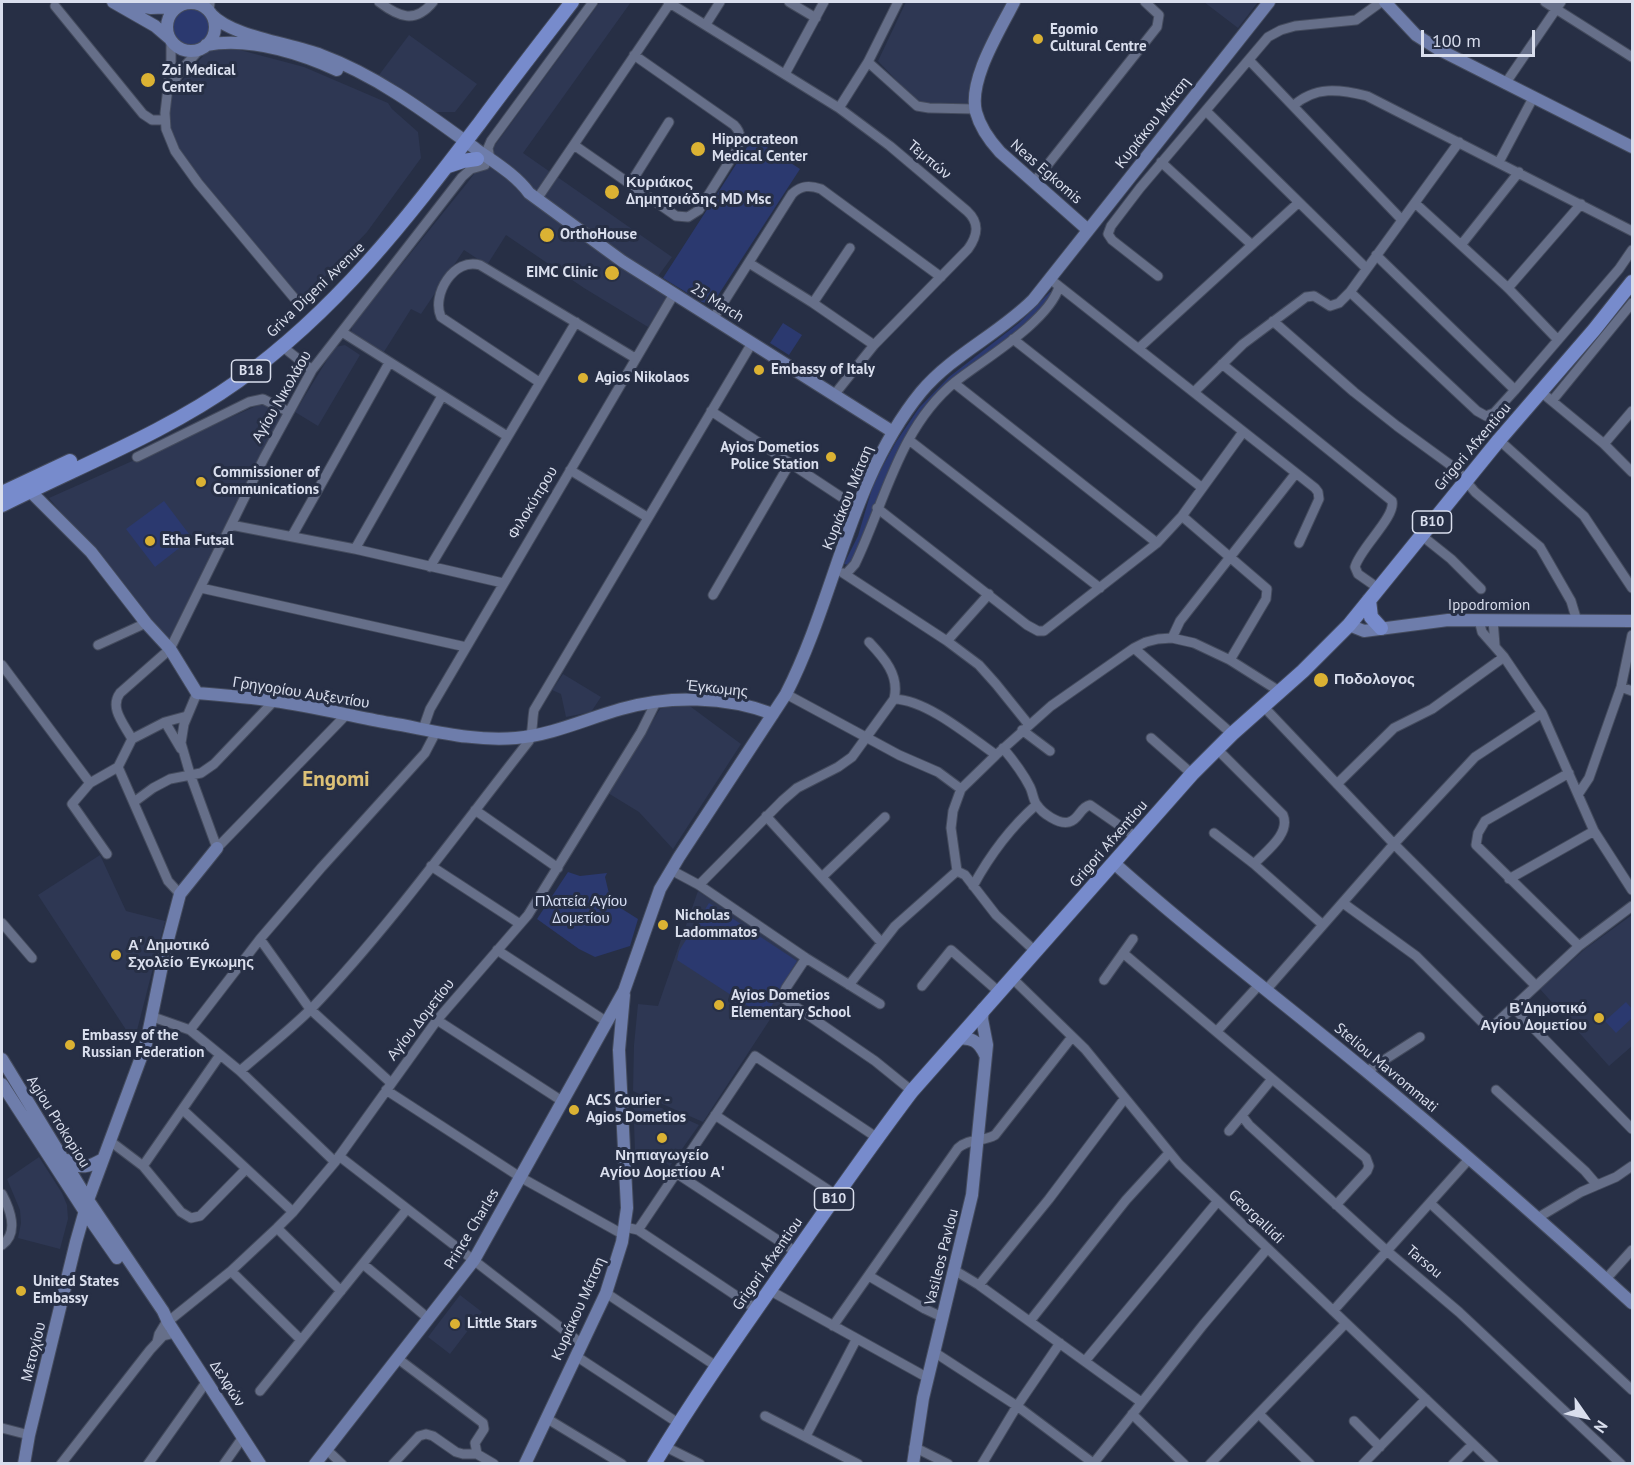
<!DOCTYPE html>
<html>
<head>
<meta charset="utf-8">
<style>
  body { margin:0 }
  #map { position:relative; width:1634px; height:1465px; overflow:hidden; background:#272f45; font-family:"PT Sans",sans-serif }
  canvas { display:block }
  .frame { position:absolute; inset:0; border:3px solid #d9deed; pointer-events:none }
  .north { position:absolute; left:1556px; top:1387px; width:60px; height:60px; -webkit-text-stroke:4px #272f45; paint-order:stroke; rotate:124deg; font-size:16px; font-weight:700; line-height:24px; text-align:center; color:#d9deed }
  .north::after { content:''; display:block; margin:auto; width:21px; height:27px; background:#d9deed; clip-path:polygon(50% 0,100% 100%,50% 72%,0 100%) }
  .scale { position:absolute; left:1421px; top:30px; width:114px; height:27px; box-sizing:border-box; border:3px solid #d9deed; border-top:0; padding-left:8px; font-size:18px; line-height:21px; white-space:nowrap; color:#d9deed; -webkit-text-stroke:4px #272f45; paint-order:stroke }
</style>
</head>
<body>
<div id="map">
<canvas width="1634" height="1465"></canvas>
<div class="frame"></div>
<div class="north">N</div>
<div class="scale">100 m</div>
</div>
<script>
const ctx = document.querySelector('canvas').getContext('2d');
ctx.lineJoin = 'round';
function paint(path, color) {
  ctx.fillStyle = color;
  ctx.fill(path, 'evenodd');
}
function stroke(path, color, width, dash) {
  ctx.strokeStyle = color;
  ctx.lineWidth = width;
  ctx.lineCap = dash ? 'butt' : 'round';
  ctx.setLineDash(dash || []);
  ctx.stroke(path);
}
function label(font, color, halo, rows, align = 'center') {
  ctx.font = font + ' "PT Sans",sans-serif';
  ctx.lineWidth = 6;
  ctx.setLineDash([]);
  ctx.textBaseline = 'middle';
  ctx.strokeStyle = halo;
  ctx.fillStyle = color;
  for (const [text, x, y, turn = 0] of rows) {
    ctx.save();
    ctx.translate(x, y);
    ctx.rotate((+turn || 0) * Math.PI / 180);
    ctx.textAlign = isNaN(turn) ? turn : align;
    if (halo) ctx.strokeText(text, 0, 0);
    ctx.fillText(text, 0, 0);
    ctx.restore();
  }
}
paint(new Path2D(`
  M600,2H631L523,153L672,257L656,279L672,291L648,327L584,288L506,235L487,265L464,250L421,314L411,309L382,355L351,334L352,326L468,182Z
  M906,2H1016L968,105L919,104L878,61Z
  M1204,2H1258L1238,28Z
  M409,35L477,84L455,112H434L379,75Z
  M221,45L304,67L388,103L392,109L418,132L421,158L367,232L301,302L195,176L172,135L169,109L174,90L210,48Z
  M345,345L360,355L318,426L295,412L335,347Z
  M263,403L282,414L168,641L49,498Z
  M563,674L601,697L591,712L566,717L561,694L552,690Z
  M673,703L687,704L741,744L673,849L639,812L608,793L660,709Z
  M100,855L126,911L165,921L134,1042L38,895Z
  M698,891L800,959L782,987L778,999L782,1001L703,1122L633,1091L634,1045L638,1004L658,1006Z
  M1632,915V1046L1609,1066L1540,989L1585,949Z
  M633,1095L699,1125L670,1166L649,1153L635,1152Z
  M39,1157L62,1193L67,1205L68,1219L60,1249L18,1238L21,1223L20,1210L7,1179Z
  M460,1295L482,1312L450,1354L428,1337Z`), '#2e3753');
paint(new Path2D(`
  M171 26a20 20 0 1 1 40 0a20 20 0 1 1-40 0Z
  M753,138L800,169L715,300L709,304L702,302L663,278Z
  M1050,292L1054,293C1042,306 1030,321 1016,332C996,349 972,361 953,379C901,429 877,497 852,563L849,565L844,564L858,536L874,482L896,442L919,408L949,377L1019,323Z
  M783,323L802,335L789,355L770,343Z
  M164,501L192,538L155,567L126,529Z
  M568,872L580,876L607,873L605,877L611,902L638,919L630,946L595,957L579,949L537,919Z
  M709,903L797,961C785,979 777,998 765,1017L677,960L679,951Z
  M1626,1002L1632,1009V1018L1616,1033L1605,1021Z`), '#2b396f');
const street = new Path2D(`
  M379,2C399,17 415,24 433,2
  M668,2L839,108L890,146L967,211C980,223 978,235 968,249L874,345L834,395
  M789,2L816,18
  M1545,2L1632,57
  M55,6L143,114L152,120H165
  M209,12L210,2
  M706,24L720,2
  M171,40V62L165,113L166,129L175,151L198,183L300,305
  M1249,60L1402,220
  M868,62L917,106L929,108L975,109
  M785,74L824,2
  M1505,84L1561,2
  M171,86L181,70L202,47
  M1293,106C1315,86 1339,89 1367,96L1632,231
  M839,108L868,62L898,2
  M1206,111L1366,268
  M574,145L676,216L688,217L699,210L736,151C740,142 743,134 734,125L634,55
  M490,159L488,148L491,141L593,2
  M1161,162L1252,245
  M1499,162L1533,98
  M1034,182L1157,27L1159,15L1145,2
  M630,184L669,122
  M537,199L670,3
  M1415,203L1508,288L1558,340
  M1461,245L1519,172
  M1376,255L1515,390
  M749,263L813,303L874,345
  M1158,276L1112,240L1108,234L1111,226L1140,188L1268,37L1281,30L1295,26L1356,20L1381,2
  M1050,279L1315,488L1318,492L1319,499L1299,543
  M1508,288L1581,204
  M1350,292L1477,411L1486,416L1494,413L1515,390L1619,269L1632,250
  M813,303L850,248
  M713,319L792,194C801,185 810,185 821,189L941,277
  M1273,321L1354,392L1397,426L1456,469L1475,492L1540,547L1571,601L1577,621
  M342,332L507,436
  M1013,339L1201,487
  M283,347L312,370
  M1139,348L1298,203
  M1222,364L1392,501C1396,517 1360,548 1355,567L1358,574L1378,588
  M539,382L441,317C431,295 454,257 480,265L635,358
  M954,383L1157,543
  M1194,392L1243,344L1306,297L1314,296L1330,306L1339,303L1350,292L1459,142
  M1541,392L1604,444L1632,472
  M1552,401L1632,303
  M711,411L858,508
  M909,440L1100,588
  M1499,440L1584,516L1632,588
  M1604,444L1632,411
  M137,457L249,402L263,399L289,412
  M570,470L647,517
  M877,508L1027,625L1038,631H1044L1157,543L1182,516L1243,432
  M1182,516L1267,589L1266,599L1230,660
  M231,525L355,549L503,583
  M1421,535L1451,559L1481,589
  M292,536L389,363
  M355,549L442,396
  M430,567L576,322
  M843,573L947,641L979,665L996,684L1029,725
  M846,574L855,564C885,502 899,428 955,382C984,359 1048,322 1059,287
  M201,588L466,647
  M713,595L790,463
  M1479,620L1482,632L1504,657L1542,713L1594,831L1632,890
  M1493,620L1495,645
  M1172,638L1180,621L1296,473
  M947,641L989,594
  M98,645L146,623
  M1134,648L1232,734
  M2,665L90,783
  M1621,687L1632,691
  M197,693L184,724L181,743L190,774L217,848L346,715
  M786,694L899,755L938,772L961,789
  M894,699C927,700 969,736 996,755
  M1263,706L1394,844L1535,985
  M165,722L181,749
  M423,729L430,709L674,294
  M1022,730L1050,751
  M1151,738L1192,774
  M132,739C124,724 109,708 120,693L170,649L264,458L312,370L462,177L471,169L485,165
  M1003,748C1013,760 1023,773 1030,787C1033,793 1033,800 1037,805C1042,813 1059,825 1069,822C1079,820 1080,807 1090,805L1136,837
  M1217,749L1283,815C1291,834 1265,852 1254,864
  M118,767L168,881L180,894
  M1569,773L1485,821L1478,833L1476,845L1579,946
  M1337,784L1394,728L1432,709L1504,657
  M1579,793L1589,778L1621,687L1632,635
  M134,802L153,788L170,779L201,773L214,764L274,701
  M475,810L558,868
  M766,816L881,942
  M1214,833L1254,864L1323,925
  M107,854L72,804L90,783L118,767L132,739L165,722L187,716
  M431,866L520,924
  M671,870L699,885L806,958L880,1004
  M822,877L885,817
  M1509,879L1594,831
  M699,885L782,801L797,788L838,767L852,757L894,699C900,675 884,658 869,642
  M973,886C990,855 1010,828 1036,805
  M1343,903L1416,956L1481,1021L1493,1026L1579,946L1632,906
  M2,923L32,958
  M260,939L310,1009L391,1083
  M497,950L607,1022
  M1036,952L996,915L965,875L957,871L951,828L953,811L961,789L996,755L1051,706L1134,648L1146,642L1158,639L1172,638L1194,643L1230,660L1279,691
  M1123,953L1366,1158L1369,1166L1367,1171L1336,1205
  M806,958L786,988L784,993L786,1000L875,1061L912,1091
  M1012,978L1085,1049L1179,1164L1494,1464
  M1104,980L1133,939
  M849,985L895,926L957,871
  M922,986L951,950L999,992
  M1266,990L1394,844L1475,757L1542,713
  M1513,1007L1632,1129
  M153,1017L190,1030L240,1071L335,1162
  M437,1020L562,1101
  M190,1030L260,939L321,868L425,753L436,732
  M1217,1031L1259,985
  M240,1071C264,1050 290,1030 312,1008C391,925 458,831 529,741C533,734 532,720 534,710L752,343
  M1367,1071L1420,1037
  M386,1090L520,1177L624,1235
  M1496,1090L1585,1171L1597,1185
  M183,1110L293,1212
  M715,1115L836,1195
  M1243,1117L1249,1125L1387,1251L1459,1312L1621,1464
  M1229,1131L1272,1079
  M110,1141L143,1166L181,1212L191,1218L200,1216L246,1169
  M339,1156L582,1344
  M143,1166L220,1055
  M676,1173L796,1252
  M2,1194C10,1209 19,1233 2,1245
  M1430,1203L1632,1390
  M1539,1217L1581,1192L1616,1177L1632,1166
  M625,1227L638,1230L756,1309
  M277,1228L341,1291
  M638,1230L755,1056L876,1137
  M363,1264L429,1319
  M954,1270L979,1285L1141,1402
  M231,1271L301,1340
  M869,1276L925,1309L942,1317
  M1606,1279L1632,1250
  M979,1285L1049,1199L1125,1098
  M769,1290L928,1378
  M606,1293L716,1366
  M1333,1311L1470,1158
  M1030,1321L1126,1200L1169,1153
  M833,1326L958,1148C969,1138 983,1142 995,1135L1072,1037
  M157,1342L159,1334L165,1324L231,1271L277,1228L293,1212L335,1162L437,1020L528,915L641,732L656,702
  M934,1352L1017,1406L1093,1463
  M576,1356L678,1423
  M397,1358L483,1423L484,1429L475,1443L477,1454
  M1085,1361L1218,1201
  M260,1391L407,1209
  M1132,1414L1184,1464
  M1259,1414L1310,1464
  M765,1416L858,1464
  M546,1418L622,1464
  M1354,1421L1380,1447
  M2,1428L29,1435
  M806,1436L856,1340
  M664,1446L700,1464
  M914,1447L948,1464
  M326,1449L342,1464
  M61,1464L150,1350L163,1336L175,1333
  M148,1464L207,1381
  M224,1464L243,1437
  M393,1464L419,1436L426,1434L433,1436L456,1452L463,1454H477L494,1464
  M982,1464L1017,1406L1060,1343
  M1093,1464L1203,1325L1267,1249
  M1210,1464L1346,1323
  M1363,1464L1426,1399
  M1453,1464L1473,1444`);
const secondary = new Path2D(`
  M113,2L155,26L169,38
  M1014,2C1000,30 968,80 976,112C980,127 990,141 1000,152L1088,230
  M1385,2L1416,35L1438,49L1632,147
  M120,3L151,8L178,7
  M167 27a24 24 0 1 1 48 0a24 24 0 1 1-48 0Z
  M211,14C232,37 290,43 321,55C378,76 428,114 476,149C494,162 516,175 529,193L622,261L893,432
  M206,45C250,37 297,52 337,70
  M30,491L91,552L146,623L170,649L197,693C222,695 248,697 274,701C312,706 351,716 390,723C431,730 474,742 516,738C552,735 586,719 621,709C669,695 726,696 773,714
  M1349,625L1364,631L1448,620L1632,621
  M1114,863C1195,936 1282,1001 1366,1071C1457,1146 1545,1224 1632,1303
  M957,1039C971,1037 979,1041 985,1055
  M2,1059L88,1200L163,1311L168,1322L260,1464
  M2,1084L85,1212L117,1258
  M67,1160C81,1170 89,1167 103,1159
  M24,1464L29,1435L76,1242L88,1200L146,1044L165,951L180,894L217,848
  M315,1464L474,1260L624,991L660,889L679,857L786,694C836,596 850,479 921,392C952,355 999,334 1033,300L1269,2
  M525,1464L606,1293L622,1242L627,1208L619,1050L624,995
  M913,1464L923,1398L972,1195L987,1045L982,1019L983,1009`);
const primary = new Path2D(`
  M448,166L463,161L477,159
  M2,493L70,461
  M2,505C81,465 165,433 238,381C338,309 405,221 479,124C509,83 541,42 572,2
  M1369,600L1371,617L1381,628
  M654,1464C692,1401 734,1341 776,1281C821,1217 865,1153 912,1091L1192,774L1232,734L1303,671L1349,625L1499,440L1594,330L1632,282`);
stroke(street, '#444b5d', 11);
stroke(secondary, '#444b5d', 14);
stroke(primary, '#444b5d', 16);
stroke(street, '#666f89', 9);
stroke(secondary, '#6e7dab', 12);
stroke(primary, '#778bcc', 14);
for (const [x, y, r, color] of [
  [1038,39,6,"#dbb233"],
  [148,80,8,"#dbb233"],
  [698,149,8,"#dbb233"],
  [612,192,8,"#dbb233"],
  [547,235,8,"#dbb233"],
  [612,273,8,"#dbb233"],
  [759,370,6,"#dbb233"],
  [583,378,6,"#dbb233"],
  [831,457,6,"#dbb233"],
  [201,482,6,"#dbb233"],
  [150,541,6,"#dbb233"],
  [1321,680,8,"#dbb233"],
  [663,925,6,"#dbb233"],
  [116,955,6,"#dbb233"],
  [719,1005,6,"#dbb233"],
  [1599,1018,6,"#dbb233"],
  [70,1045,6,"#dbb233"],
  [574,1110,6,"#dbb233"],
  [662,1138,6,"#dbb233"],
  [21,1291,6,"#dbb233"],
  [455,1324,6,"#dbb233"]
]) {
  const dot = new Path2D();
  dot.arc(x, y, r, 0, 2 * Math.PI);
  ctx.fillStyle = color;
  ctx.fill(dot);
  stroke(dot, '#272f45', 2);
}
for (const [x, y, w] of [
  [251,371,39],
  [1432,522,39],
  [834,1199,39]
]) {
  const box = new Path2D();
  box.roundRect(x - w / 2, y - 11, w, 22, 4.5);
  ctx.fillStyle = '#272f45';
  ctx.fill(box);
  stroke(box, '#d9deed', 1.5);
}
label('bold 14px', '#d9deed', null, [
  ["B18",251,371],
  ["B10",1432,522],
  ["B10",834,1199]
]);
label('bold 15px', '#d9deed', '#272f45', [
  ["Egomio",1050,30],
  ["Cultural Centre",1050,47],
  ["Zoi Medical",162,71],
  ["Center",162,88],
  ["Hippocrateon",712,140],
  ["Medical Center",712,157],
  ["Κυριάκος",626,183],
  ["Δημητριάδης MD Msc",626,200],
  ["OrthoHouse",560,235],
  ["EIMC Clinic",598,273,"right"],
  ["Embassy of Italy",771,370],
  ["Agios Nikolaos",595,378],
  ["Ayios Dometios",819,448,"right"],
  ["Police Station",819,465,"right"],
  ["Commissioner of",213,473],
  ["Communications",213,490],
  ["Etha Futsal",162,541],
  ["Ποδολογος",1334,680],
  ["Nicholas",675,916],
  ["Ladommatos",675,933],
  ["Α' Δημοτικό",128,946],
  ["Σχολείο Έγκωμης",128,963],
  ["Ayios Dometios",731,996],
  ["Elementary School",731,1013],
  ["Β'Δημοτικό",1587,1009,"right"],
  ["Αγίου Δομετίου",1587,1026,"right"],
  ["Embassy of the",82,1036],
  ["Russian Federation",82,1053],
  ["ACS Courier -",586,1101],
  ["Agios Dometios",586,1118],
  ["Νηπιαγωγείο",662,1156,"center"],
  ["Αγίου Δομετίου Αʹ",662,1173,"center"],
  ["United States",33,1282],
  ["Embassy",33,1299],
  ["Little Stars",467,1324]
], 'left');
label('15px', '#d9deed', '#272f45', [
  ["Κυριάκου Μάτση",1153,123,-52],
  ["Τεμπών",929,160,40],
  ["Neas Egkomis",1046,172,41],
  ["Griva Digeni Avenue",316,290,-44],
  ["25 March",717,303,32],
  ["Αγίου Νικολάου",282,397,-60],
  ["Grigori Afxentiou",1473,447,-50],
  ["Κυριάκου Μάτση",848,498,-68],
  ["Φιλοκύπρου",533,503,-59],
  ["Ippodromion",1489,606],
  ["Έγκωμης",717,689,6],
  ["Γρηγορίου Αυξεντίου",301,693,9],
  ["Grigori Afxentiou",1109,844,-49],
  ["Αγίου Δομετίου",421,1020,-52],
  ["Steliou Mavrommati",1386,1068,40],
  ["Agiou Prokopiou",58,1122,58],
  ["Georgallidi",1256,1217,44],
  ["Prince Charles",472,1229,-59],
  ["Vasileos Pavlou",942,1257,-76],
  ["Tarsou",1424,1262,40],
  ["Grigori Afxentiou",768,1264,-55],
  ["Κυριάκου Μάτση",579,1309,-66],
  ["Μετοχίου",34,1352,-76],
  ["Δελφών",227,1384,57]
]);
label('15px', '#d4dcf2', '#272f45', [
  ["Πλατεία Αγίου",581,902],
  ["Δομετίου",581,919]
]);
label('bold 21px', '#ddc176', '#272f45', [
  ["Engomi",336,780]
]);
</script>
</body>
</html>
